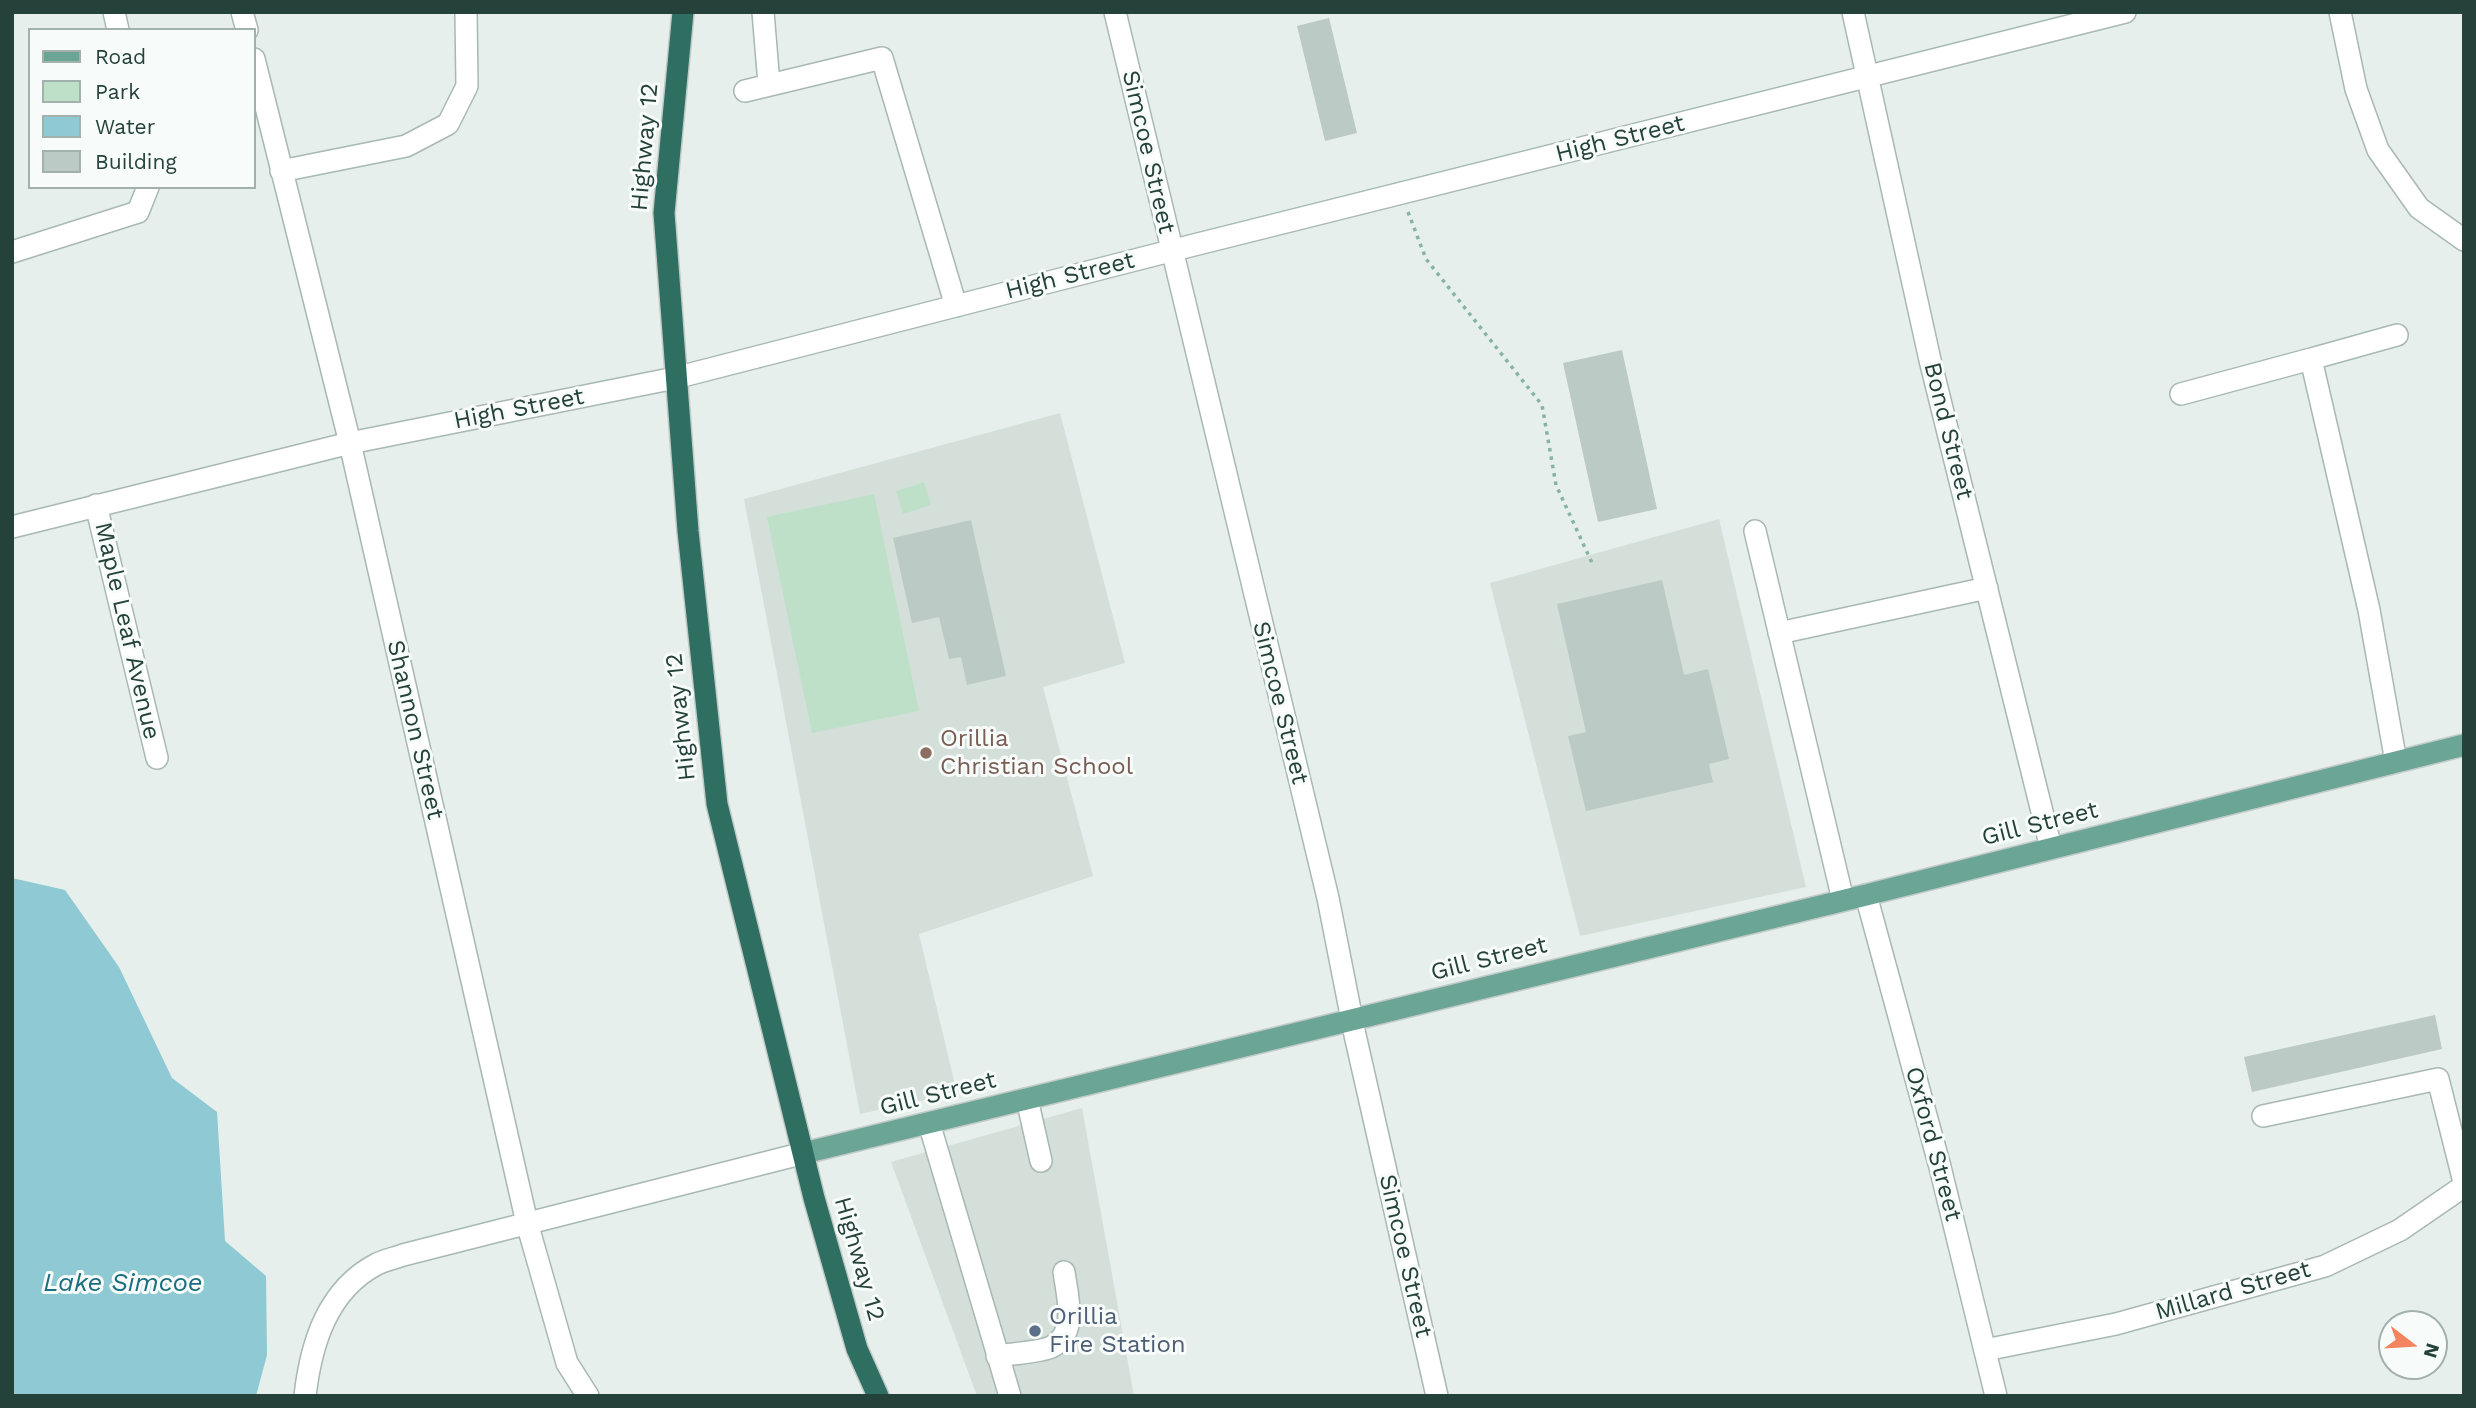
<!DOCTYPE html>
<html>
<head>
<meta charset="utf-8">
<style>
  body { margin:0 }
  #map { position:relative; width:2476px; height:1408px; overflow:hidden; background:#e6efeb; font-family:"Work Sans",sans-serif }
  canvas { display:block }
  .frame { position:absolute; inset:0; border:14px solid #24423a; pointer-events:none }
  .legend { position:absolute; left:28px; top:28px; width:228px; height:161px; box-sizing:border-box; background:#f7fbf9; border:2px solid #a3b1ad; margin:0; padding:9px 12px; list-style:none; font-size:21px; color:#24423a }
  .legend li { display:flex; align-items:center; gap:14px; height:35px }
  .legend b { width:35px; border:2px solid #a3b1ad }
  .north { position:absolute; left:2378px; top:1310px; width:70px; height:70px; box-sizing:border-box; background:#f7fbf9; border:2px solid #a3b1ad; border-radius:50%; rotate:107deg; font-size:19px; font-weight:700; line-height:28px; text-align:center; color:#24423a }
  .north::after { content:''; display:block; margin:auto; width:24px; height:32px; background:#f4845f; clip-path:polygon(50% 0,100% 100%,50% 72%,0 100%) }
</style>
</head>
<body>
<div id="map">
<canvas width="2476" height="1408"></canvas>
<div class="frame"></div>
<ul class="legend">
<li><b style="height:9px;background:#6aa596"></b>Road</li>
<li><b style="height:19px;background:#bfe0c8"></b>Park</li>
<li><b style="height:19px;background:#8ec9d4"></b>Water</li>
<li><b style="height:19px;background:#bbcac4"></b>Building</li>
</ul>
<div class="north">N</div>
</div>
<script>
const ctx = document.querySelector('canvas').getContext('2d');
ctx.lineJoin = 'round';
function paint(path, color) {
  ctx.fillStyle = color;
  ctx.fill(path, 'evenodd');
}
function stroke(path, color, width, dash) {
  ctx.strokeStyle = color;
  ctx.lineWidth = width;
  ctx.lineCap = dash ? 'butt' : 'round';
  ctx.setLineDash(dash || []);
  ctx.stroke(path);
}
function label(font, color, halo, rows, align = 'center') {
  ctx.font = font + ' "Work Sans",sans-serif';
  ctx.lineWidth = 6;
  ctx.setLineDash([]);
  ctx.textBaseline = 'middle';
  ctx.strokeStyle = halo;
  ctx.fillStyle = color;
  for (const [text, x, y, turn = 0] of rows) {
    ctx.save();
    ctx.translate(x, y);
    ctx.rotate((+turn || 0) * Math.PI / 180);
    ctx.textAlign = isNaN(turn) ? turn : align;
    if (halo) ctx.strokeText(text, 0, 0);
    ctx.fillText(text, 0, 0);
    ctx.restore();
  }
}
paint(new Path2D(`
  M1060,413L1125,663L1043,687L1093,876L919,934L957,1093L860,1114L744,499Z
  M1719,519L1806,887L1580,936L1490,583Z
  M1082,1108L1134,1396H977L891,1162Z`), '#d4dfda');
paint(new Path2D(`
  M924,482L931,505L903,514L896,491Z
  M874,494L919,711L812,733L767,517Z`), '#bfe0c8');
paint(new Path2D(`
  M12,878L65,890L119,967L172,1078L217,1112L225,1241L266,1276L267,1355L256,1396H12Z`), '#8ec9d4');
paint(new Path2D(`
  M1329,18L1357,133L1325,141L1297,26Z
  M1622,350L1657,509L1598,522L1563,363Z
  M971,520L1006,676L967,685L961,657L949,659L939,617L912,623L893,538Z
  M1662,580L1684,675L1708,669L1729,759L1709,764L1713,782L1586,811L1568,736L1586,732L1557,604Z
  M2435,1015L2442,1049L2252,1092L2244,1057Z`), '#bbcac4');
const minor = new Path2D(`
  M114,12L118,30
  M242,12L247,30
  M763,12L769,84
  M1115,12L1328,898L1355,1035L1437,1396
  M1853,12L1930,360L2051,848
  M2340,12L2356,89L2378,150L2419,208L2464,240
  M254,59L350,443L527,1223L567,1363L588,1396
  M745,91L882,58L956,306
  M281,171L406,146L448,124L467,86L466,12
  M12,252L138,212L148,187
  M2311,359L2397,335
  M2181,394L2311,359L2369,610L2396,762
  M96,505L157,758
  M12,527L350,443L675,378L1170,251L2125,12
  M1755,531L1843,900
  M1779,633L1987,588
  M1866,895L1940,1167L1996,1396
  M1027,1099L1041,1161
  M2263,1116L2438,1079L2464,1182
  M929,1123L1010,1396
  M1985,1350L2116,1324L2325,1266L2400,1230L2464,1186
  M997,1356C1009,1354 1042,1352 1051,1347C1079,1334 1067,1295 1064,1272
  M305,1396C311,1344 327,1290 377,1264C385,1260 395,1258 403,1255L804,1153`);
const major = new Path2D(`
  M804,1153L1866,895L2464,745`);
const highway = new Path2D(`
  M683,12L664,213L688,531L717,804L814,1198L857,1349L878,1396`);
stroke(minor, '#a8b8b2', 24);
stroke(major, '#c2cac8', 24);
stroke(highway, '#c2cac8', 24);
stroke(new Path2D(`
  M1408,212L1426,259L1542,405L1556,485L1593,565`), '#86b3a5', 3.5, [3.5, 5]);
stroke(minor, '#fff', 21);
stroke(major, '#6aa596', 21);
stroke(highway, '#2f6f62', 21);
for (const [x, y, r, color] of [
  [926,753,7,"#8d6e63"],
  [1035,1331,7,"#5c6f8a"]
]) {
  const dot = new Path2D();
  dot.arc(x, y, r, 0, 2 * Math.PI);
  ctx.fillStyle = color;
  ctx.fill(dot);
  stroke(dot, '#f7fbf9', 2.5);
}
label('24px', '#24423a', '#f7fbf9', [
  ["High Street",1620,139,-14],
  ["Highway 12",645,147,-85],
  ["Simcoe Street",1148,152,77],
  ["High Street",1070,276,-14],
  ["High Street",519,409,-11],
  ["Bond Street",1948,431,76],
  ["Maple Leaf Avenue",127,631,77],
  ["Simcoe Street",1280,703,76],
  ["Highway 12",681,717,-96],
  ["Shannon Street",415,730,77],
  ["Gill Street",2040,824,-14],
  ["Gill Street",1489,959,-14],
  ["Gill Street",938,1094,-14],
  ["Oxford Street",1933,1144,75],
  ["Simcoe Street",1405,1256,77],
  ["Highway 12",859,1259,74],
  ["Millard Street",2233,1291,-16]
]);
label('24px', '#785e54', '#f7fbf9', [
  ["Orillia",940,739],
  ["Christian School",940,767]
], 'left');
label('24px', '#4e5e75', '#f7fbf9', [
  ["Orillia",1049,1317],
  ["Fire Station",1049,1345]
], 'left');
label('italic 26px', '#1c6f80', '#f7fbf9', [
  ["Lake Simcoe",123,1283]
]);
</script>
</body>
</html>
